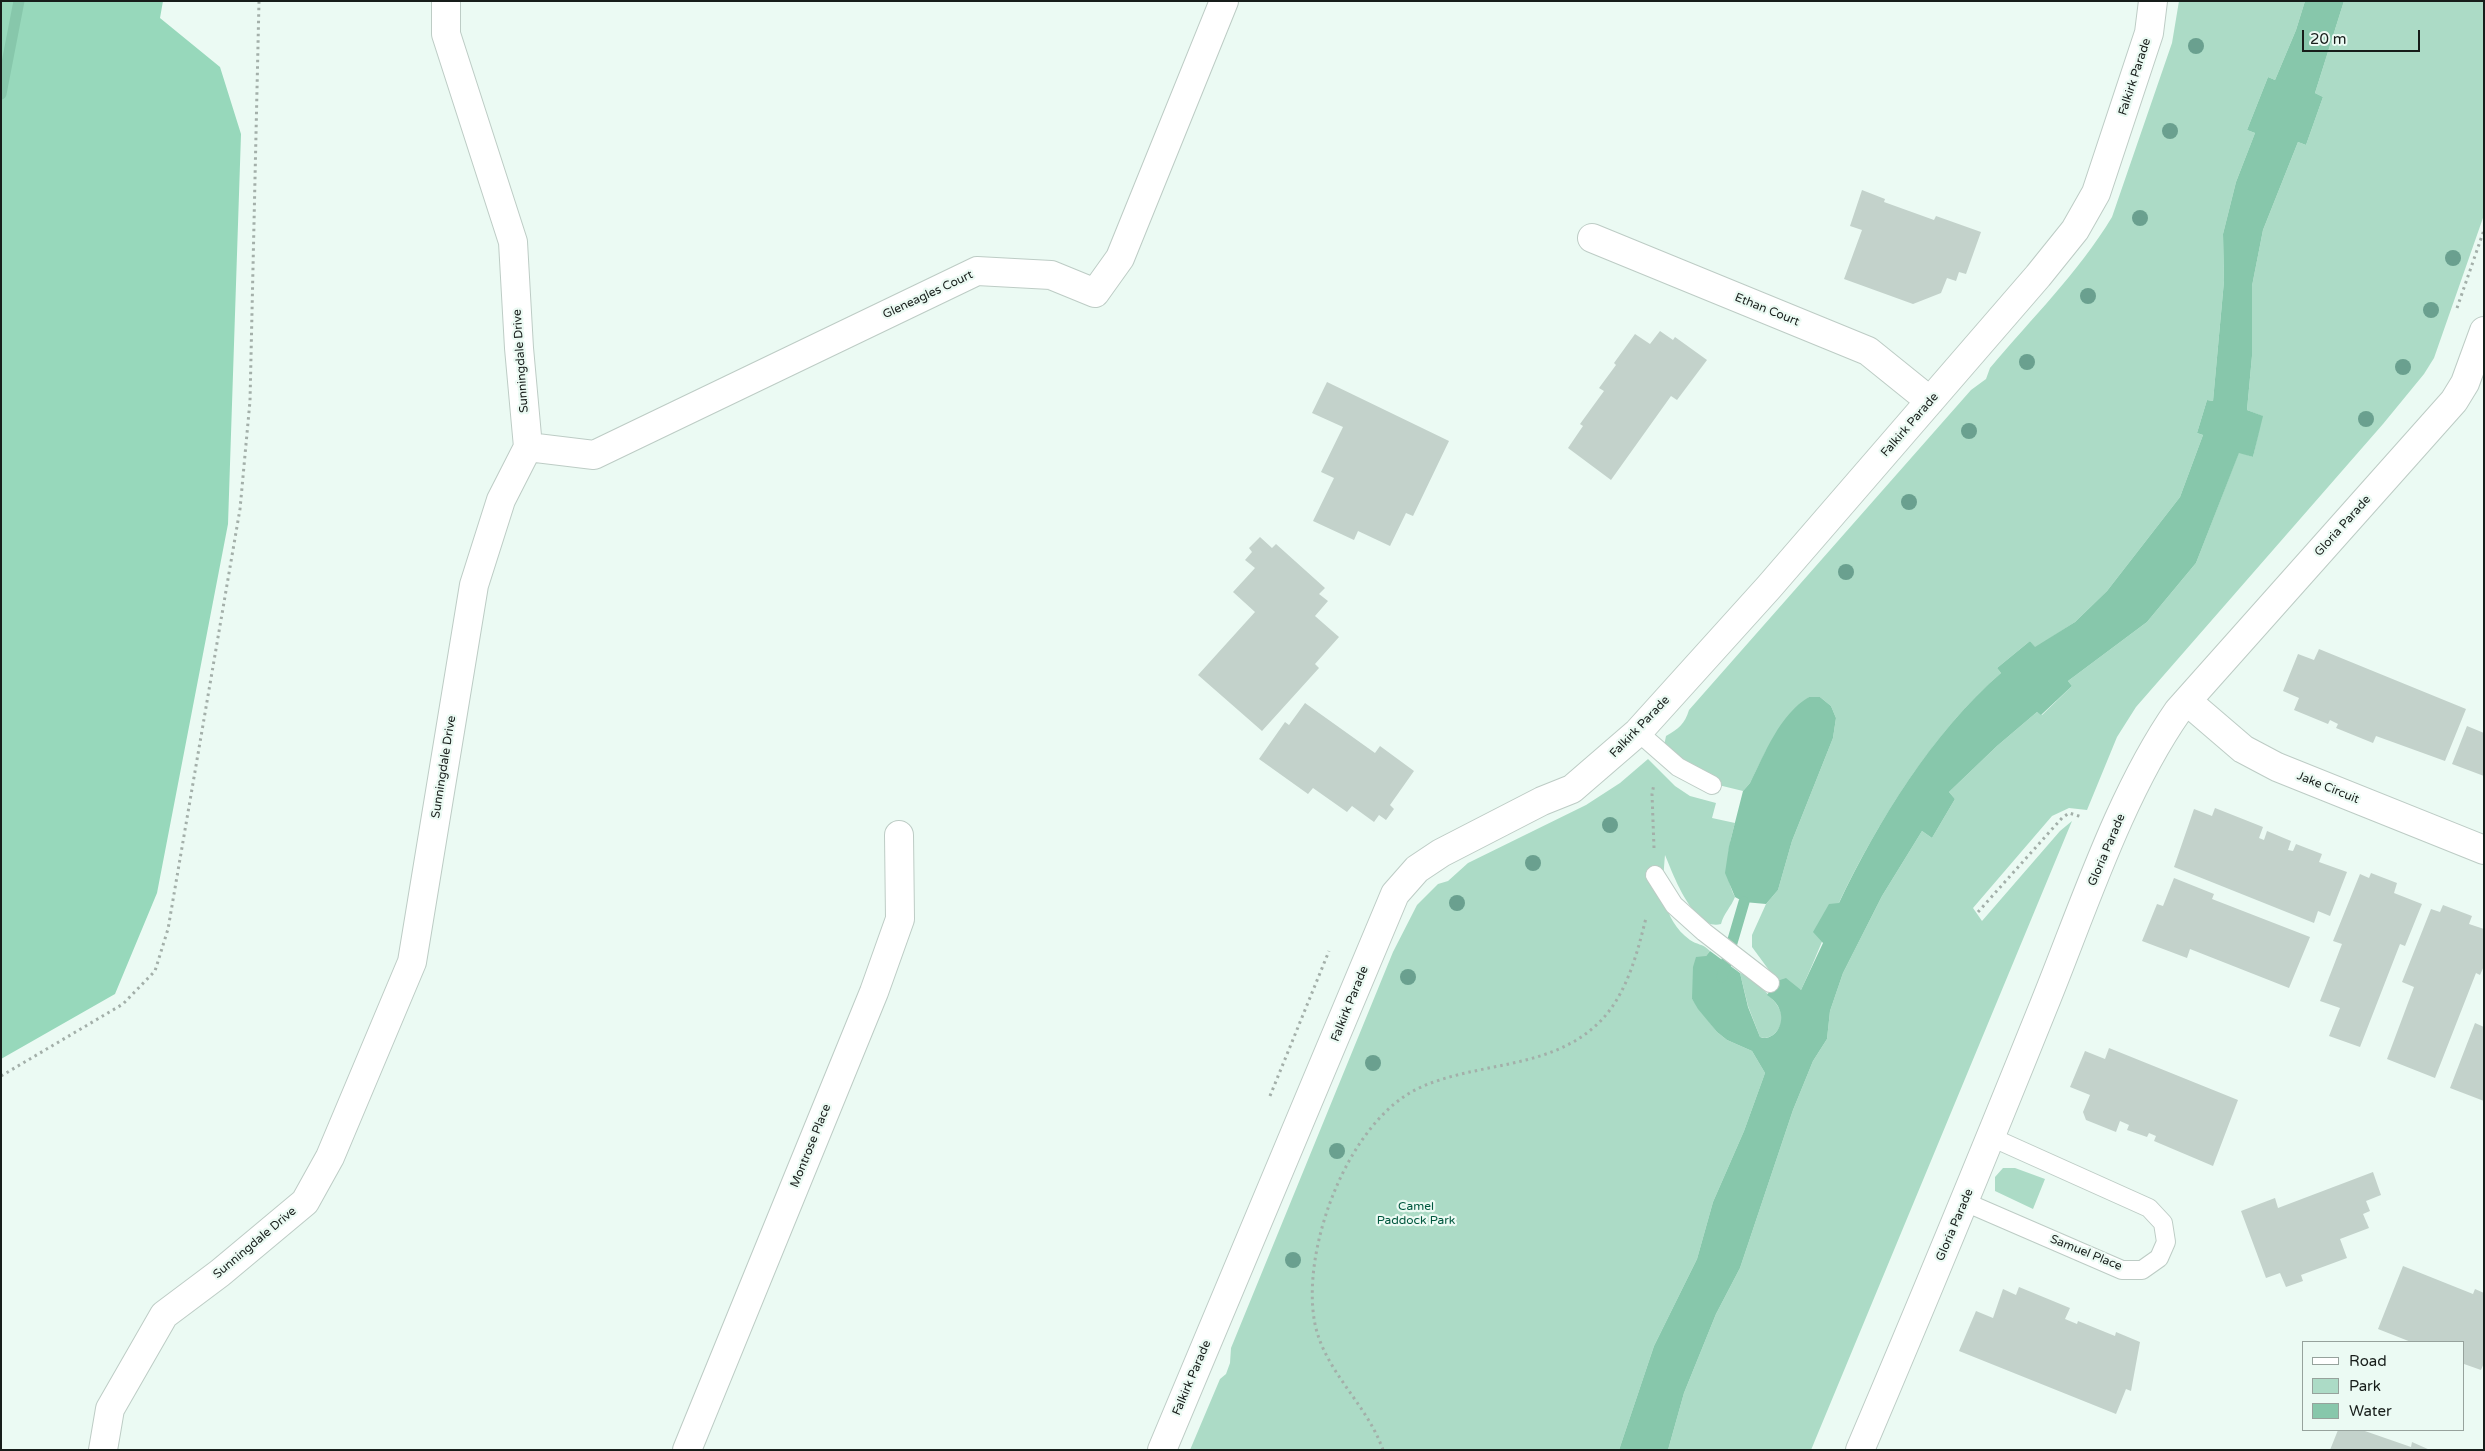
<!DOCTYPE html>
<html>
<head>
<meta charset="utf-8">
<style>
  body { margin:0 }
  #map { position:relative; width:2485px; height:1451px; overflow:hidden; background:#ebfaf3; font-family:"Varela Round",sans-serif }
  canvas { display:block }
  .frame { position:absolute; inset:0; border:2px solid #171d1a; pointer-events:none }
  .legend { position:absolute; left:2302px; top:1341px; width:162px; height:90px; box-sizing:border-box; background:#ebfaf3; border:1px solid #96a29c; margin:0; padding:6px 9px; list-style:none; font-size:15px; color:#171d1a }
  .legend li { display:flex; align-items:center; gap:10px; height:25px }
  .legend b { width:25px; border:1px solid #96a29c }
  .scale { position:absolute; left:2302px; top:30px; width:118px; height:22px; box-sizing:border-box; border:2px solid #171d1a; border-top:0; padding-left:6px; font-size:15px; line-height:18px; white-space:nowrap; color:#171d1a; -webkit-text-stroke:4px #ebfaf3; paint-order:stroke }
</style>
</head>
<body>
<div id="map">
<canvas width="2485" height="1451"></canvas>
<div class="frame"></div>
<ul class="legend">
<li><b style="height:6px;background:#fff"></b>Road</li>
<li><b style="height:14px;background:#acdbc6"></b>Park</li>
<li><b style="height:14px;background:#87c7ab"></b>Water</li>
</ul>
<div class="scale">20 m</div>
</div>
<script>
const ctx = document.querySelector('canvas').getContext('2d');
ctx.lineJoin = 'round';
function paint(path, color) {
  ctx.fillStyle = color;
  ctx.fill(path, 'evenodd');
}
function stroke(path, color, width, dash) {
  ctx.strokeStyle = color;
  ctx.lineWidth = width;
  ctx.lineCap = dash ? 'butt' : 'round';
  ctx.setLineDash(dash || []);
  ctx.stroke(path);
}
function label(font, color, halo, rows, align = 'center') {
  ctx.font = font + ' "Varela Round",sans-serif';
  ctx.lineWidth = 4.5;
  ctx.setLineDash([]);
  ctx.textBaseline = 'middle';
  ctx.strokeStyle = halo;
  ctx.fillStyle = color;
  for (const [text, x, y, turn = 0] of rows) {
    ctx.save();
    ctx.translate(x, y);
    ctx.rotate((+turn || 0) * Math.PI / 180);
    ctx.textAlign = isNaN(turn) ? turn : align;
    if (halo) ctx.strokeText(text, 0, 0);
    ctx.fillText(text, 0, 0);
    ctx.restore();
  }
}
paint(new Path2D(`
  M2179,1H2305L2296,30L2275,80L2268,77L2247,130L2255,133L2236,182L2223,234L2224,281L2213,401L2207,400L2197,433L2203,435L2180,497L2107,591L2075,622L2035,648L2030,641L1997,668L2001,673C1936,730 1886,809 1847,886C1830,920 1817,956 1801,990L1777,981L1752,947V935L1766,904L1778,890L1792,841L1833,738L1836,718L1831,706L1820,697H1809L1766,751L1750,783L1743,791L1706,782L1664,746L1666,736C1678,729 1685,724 1689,710L1971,390L1986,379L1990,368C2032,318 2078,273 2112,217L2172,43Z
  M2344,1H2484V215L2434,358L2424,374L2383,424L2136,707L2117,737L2087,810L2069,808L2052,816L1973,908L1982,921L2060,831L2072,821L1811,1450H1668L1684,1393L1716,1314L1740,1268L1793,1110L1813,1061L1827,1039L1830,1011L1843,973L1882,896L1922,831L1932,838L1955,799L1949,792L1997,746L2037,712L2042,715L2072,686L2068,681L2147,622L2196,563L2239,452L2253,457L2262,416L2247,410L2252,356V286L2263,230L2298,142L2306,145L2323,97L2315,93Z
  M1648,759L1675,786L1690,796L1716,803L1712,818L1735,823C1728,847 1723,875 1735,897C1731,907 1724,913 1721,924C1694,932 1673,874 1665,855C1662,888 1661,918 1690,940C1697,945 1702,943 1710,951L1706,956L1692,999L1717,1032L1727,1040L1752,1051L1765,1073L1744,1131L1713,1202L1697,1259L1654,1346L1619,1450H1190L1220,1379L1226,1374L1230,1363L1231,1348L1393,952L1417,905L1438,884L1448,881L1468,863L1586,805L1620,783Z
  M1740,973L1746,975C1759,987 1795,1010 1777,1031C1772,1037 1767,1039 1760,1037L1748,1006Z
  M2003,1168H2015L2045,1179L2033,1209L1995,1191V1177Z`), '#acdbc6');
paint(new Path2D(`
  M1,1H163L160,18L220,67L241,134L228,524L157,893L115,994L1,1059Z`), '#97d8bb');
paint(new Path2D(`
  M2305,1H2344L2315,93L2323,97L2306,145L2298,142L2263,230L2252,286V356L2247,410L2263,416L2253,457L2239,453L2196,563L2147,622L2068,681L2072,686L2041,715L2037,712L1997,746L1949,792L1955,799L1932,838L1922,831L1882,896L1843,973L1830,1011L1827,1039L1813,1061L1793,1110L1740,1268L1716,1314L1684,1393L1668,1450H1619L1654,1346L1697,1259L1713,1202L1744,1131L1765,1073L1752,1051L1727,1040L1717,1032L1698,1009L1692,999L1693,967L1696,957L1706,956L1710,951L1740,973L1748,1007L1760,1037C1774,1042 1785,1024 1780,1011C1778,1004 1773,999 1767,995L1777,981L1786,978L1801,990L1823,943L1813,932L1829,904L1839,903C1878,821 1932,733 2001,673L1997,668L2030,641L2035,647L2075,622L2107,591L2180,497L2203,435L2197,433L2207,400L2213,401L2224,281L2223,234L2236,182L2255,133L2247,130L2268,77L2275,80L2296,30Z
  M1809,697H1820L1831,706L1836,718L1833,738L1792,841L1778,890L1766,904L1744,902L1735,897L1725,873L1729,846L1743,791L1750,783C1765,753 1780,714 1809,697Z`), '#87c7ab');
stroke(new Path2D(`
  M1,94L19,1
  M1722,977L1744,902`), '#87c7ab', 11);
paint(new Path2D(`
  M1862,190L1885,199L1884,202L1934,220L1936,216L1981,232L1966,274L1959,272L1956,281L1947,278L1941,293L1913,304L1844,279L1862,230L1850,226Z
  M1660,331L1673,340L1675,337L1707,360L1677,400L1671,396L1611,480L1568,448L1583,426L1580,424L1604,391L1599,388L1616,365L1614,363L1635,334L1650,344Z
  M1327,382L1449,441L1413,516L1406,513L1390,546L1358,531L1354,540L1313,521L1334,478L1321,472L1343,427L1312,413Z
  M1260,537L1272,548L1276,544L1325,588L1319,594L1328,601L1315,616L1339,637L1315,664L1319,668L1262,731L1198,675L1255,612L1233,592L1255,568L1245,560L1252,552L1249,548Z
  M2319,649L2466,709L2445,761L2376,736L2373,743L2336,728L2338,724L2330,720L2328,724L2294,710L2299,698L2283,691L2298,654L2314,660Z
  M1305,703L1375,753L1380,746L1414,771L1390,805L1394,809L1386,820L1379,815L1374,822L1352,806L1347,812L1313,788L1308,794L1259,759L1285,722L1289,725Z
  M2467,726L2484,733V776L2452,764Z
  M2215,808L2263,827L2259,838L2264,840L2267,831L2291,841L2288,850L2293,851L2296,844L2322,854L2319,862L2347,872L2330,916L2318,911L2314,923L2174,867L2194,809L2212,816Z
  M2371,873L2397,883L2394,893L2422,904L2405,946L2400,944L2360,1047L2329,1036L2340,1008L2320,1001L2342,944L2333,941L2360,874L2369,878Z
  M2174,878L2214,894L2212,899L2310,937L2289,988L2190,949L2187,958L2142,941L2157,904L2163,906Z
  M2443,905L2472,916L2469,924L2484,929V966L2480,975L2476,973L2435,1078L2387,1059L2414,987L2402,982L2431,909L2440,912Z
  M2475,1023L2484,1027V1101L2450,1088Z
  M2109,1048L2238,1100L2213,1166L2154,1141L2156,1136L2149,1133L2147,1137L2127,1130L2129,1125L2120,1121L2116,1132L2086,1120L2083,1112L2090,1095L2070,1087L2085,1051L2105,1059Z
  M2373,1172L2381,1195L2366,1201L2370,1211L2363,1214L2369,1228L2340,1239L2347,1258L2301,1275L2303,1281L2286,1287L2280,1273L2266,1278L2241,1211L2275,1198L2278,1208Z
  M2403,1266L2473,1294L2475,1289L2484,1293V1363L2481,1370L2464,1364V1342H2411L2378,1329Z
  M2019,1287L2070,1308L2065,1319L2077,1324L2078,1321L2115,1336L2116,1332L2140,1342L2131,1391L2126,1389L2116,1414L1959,1351L1976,1311L1993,1318L2003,1289L2016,1295Z
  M2338,1430H2362L2411,1447L2412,1442L2430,1450H2330Z`), '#c3d2cb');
const service = new Path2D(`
  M1638,732L1678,767L1712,785
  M1655,875L1674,905L1704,932L1770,983
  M1965,1202L2122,1270H2142L2159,1258L2166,1242L2163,1223L2149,1208L1991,1137`);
const minor = new Path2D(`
  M1592,238L1868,351L1930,401
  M528,447L594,455L977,271L1051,275L1095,293L1120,258L1224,1
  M2187,701L2243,749L2277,767L2484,850
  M103,1450L110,1409L164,1315L220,1273L305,1202L330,1157L412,962L474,585L501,500L528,447L519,348L513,242L446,34V1
  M687,1450L874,992L900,919L899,835
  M1162,1450L1395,894L1417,869L1441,853L1542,801L1572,789L1638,732L1769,587L2038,276L2075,230L2096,193L2149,33L2153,1
  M1860,1450C1923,1302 1984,1154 2044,1005C2083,909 2120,794 2178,711L2454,401L2465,383L2484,331`);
stroke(service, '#bdccc5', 20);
stroke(minor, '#bdccc5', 30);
stroke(new Path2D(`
  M2457,308L2484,230
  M1654,848L1652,794L1654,784
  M1978,912L2062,818L2069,813L2082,817
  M1,1076L123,1004L155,971L168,929L240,509L250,401L259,1
  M1270,1096L1329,951
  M1383,1450C1367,1404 1325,1372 1315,1324C1300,1250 1348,1121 1419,1088C1475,1062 1544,1070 1593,1028C1625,1001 1636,958 1646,918`), '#a3afa9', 3, [2.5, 4]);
stroke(service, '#fff', 18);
stroke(minor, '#fff', 28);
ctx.fillStyle = '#6aa08f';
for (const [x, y] of [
  [2196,46],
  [2170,131],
  [2140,218],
  [2453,258],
  [2088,296],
  [2431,310],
  [2027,362],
  [2403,367],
  [2366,419],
  [1969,431],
  [1909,502],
  [1846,572],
  [1610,825],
  [1533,863],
  [1457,903],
  [1408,977],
  [1373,1063],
  [1337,1151],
  [1293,1260]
]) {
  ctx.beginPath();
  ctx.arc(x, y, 8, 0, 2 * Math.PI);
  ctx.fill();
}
label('12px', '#171d1a', '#ebfaf3', [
  ["Falkirk Parade",2135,77,-72],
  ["Gleneagles Court",928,295,-25],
  ["Ethan Court",1767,310,22],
  ["Sunningdale Drive",521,361,-94],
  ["Falkirk Parade",1910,425,-49],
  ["Gloria Parade",2343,526,-48],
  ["Falkirk Parade",1640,727,-46],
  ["Sunningdale Drive",444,767,-81],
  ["Jake Circuit",2328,788,22],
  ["Gloria Parade",2107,850,-67],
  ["Falkirk Parade",1350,1004,-68],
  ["Montrose Place",811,1146,-68],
  ["Gloria Parade",1955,1225,-67],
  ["Sunningdale Drive",255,1243,-40],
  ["Samuel Place",2086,1253,22],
  ["Falkirk Parade",1192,1378,-67]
]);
label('12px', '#00573e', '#ebfaf3', [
  ["Camel",1416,1207],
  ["Paddock Park",1416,1221]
]);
</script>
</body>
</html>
